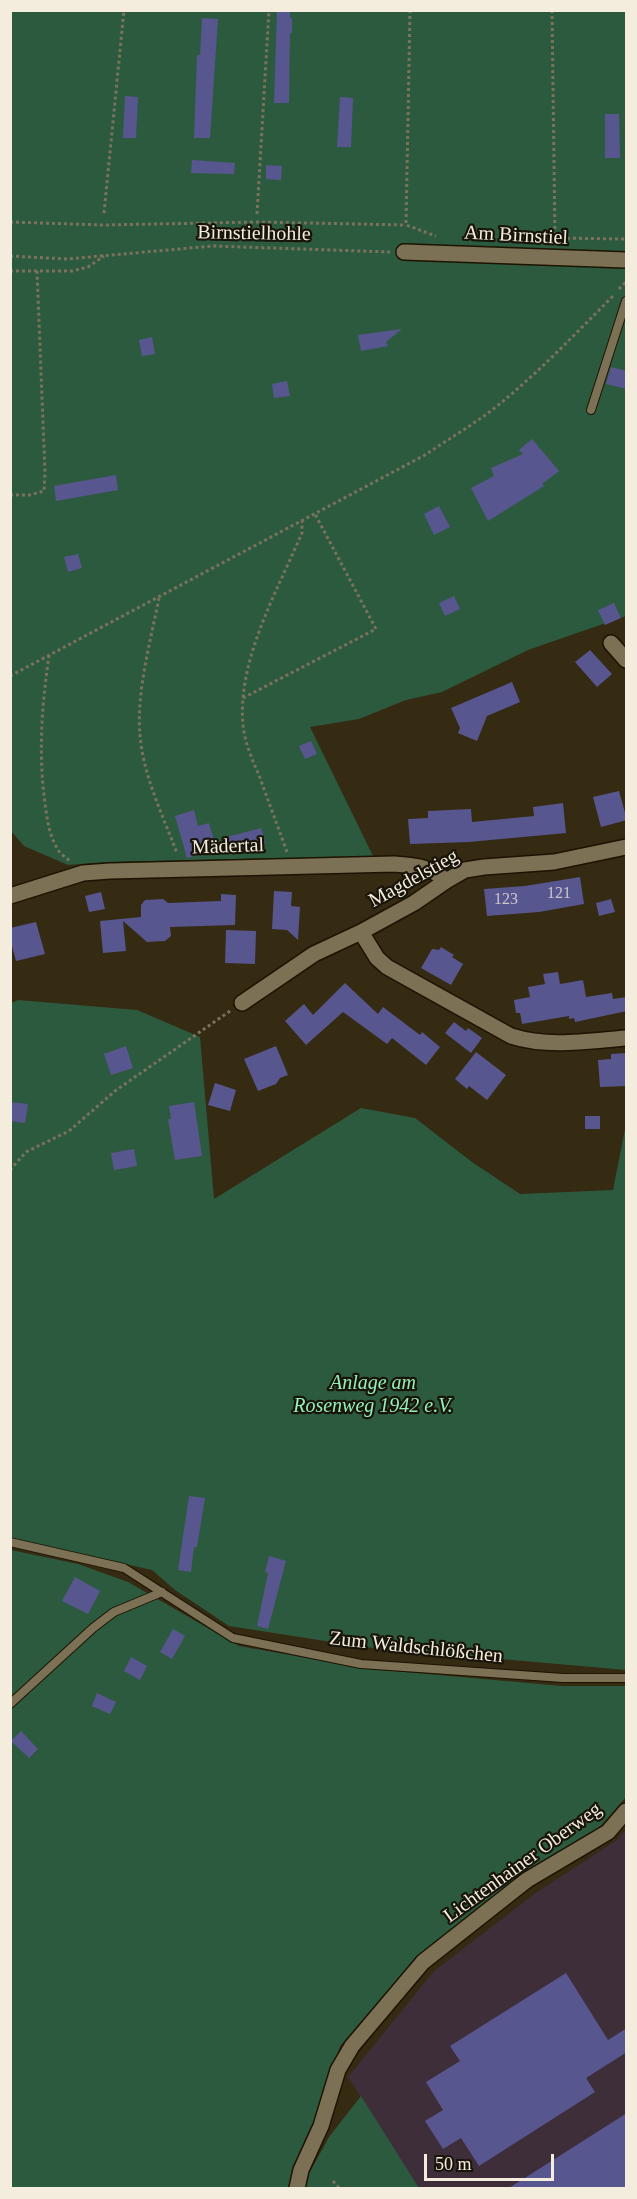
<!DOCTYPE html>
<html>
<head>
<meta charset="utf-8">
<style>
  body { margin:0 }
  #map { position:relative; width:637px; height:2199px; overflow:hidden; background:#352a12; font-family:Georgia,serif }
  canvas { display:block }
  .frame { position:absolute; inset:0; border:12px solid #f4edde; pointer-events:none }
  .scale { position:absolute; left:424px; top:2154px; width:130px; height:27px; box-sizing:border-box; border:3px solid #f4edde; border-top:0; padding-left:8px; font-size:18px; line-height:21px; white-space:nowrap; color:#f4edde; -webkit-text-stroke:4px #191409; paint-order:stroke }
</style>
</head>
<body>
<div id="map">
<canvas width="637" height="2199"></canvas>
<div class="frame"></div>
<div class="scale">50 m</div>
</div>
<script>
const ctx = document.querySelector('canvas').getContext('2d');
ctx.lineJoin = 'round';
function paint(path, color) {
  ctx.fillStyle = color;
  ctx.fill(path, 'evenodd');
}
function stroke(path, color, width, dash) {
  ctx.strokeStyle = color;
  ctx.lineWidth = width;
  ctx.lineCap = dash ? 'butt' : 'round';
  ctx.setLineDash(dash || []);
  ctx.stroke(path);
}
function label(font, color, halo, rows, align = 'center') {
  ctx.font = font + ' Georgia,serif';
  ctx.lineWidth = 4.5;
  ctx.setLineDash([]);
  ctx.textBaseline = 'middle';
  ctx.strokeStyle = halo;
  ctx.fillStyle = color;
  for (const [text, x, y, turn = 0] of rows) {
    ctx.save();
    ctx.translate(x, y);
    ctx.rotate((+turn || 0) * Math.PI / 180);
    ctx.textAlign = isNaN(turn) ? turn : align;
    if (halo) ctx.strokeText(text, 0, 0);
    ctx.fillText(text, 0, 0);
    ctx.restore();
  }
}
paint(new Path2D(`
  M626,1829V2188H419L348,2077L434,1971L537,1892L617,1840Z`), '#3d2e3a');
paint(new Path2D(`
  M10,11H626V616L528,650L442,692L406,700L359,719L310,727L373,856L108,862L68,865L24,846L11,831Z
  M18,1000L137,1010L200,1037L214,1199L361,1108L415,1118L472,1162L520,1194L613,1190L625,1129H626V1670L364,1647L229,1626L175,1590L152,1570L11,1538V1003Z
  M11,1550L78,1564L128,1582L239,1646L371,1669L562,1686H626V1797L596,1831L416,1960L340,2046L292,2188H11Z
  M361,2096L419,2188H301L329,2137Z`), '#2c5a3f');
paint(new Path2D(`
  M277,10H290V18H292V33H290L289,103H274Z
  M202,18L218,19L210,138H194L197,55H200Z
  M125,96L138,97L136,138H123Z
  M340,97L353,98L351,147H337Z
  M605,114H619L620,158H605Z
  M192,160L235,163L234,174L191,173Z
  M266,165L282,166L281,180L266,179Z
  M402,329L386,342L388,346L361,351L358,335Z
  M152,337L155,354L142,356L139,340Z
  M611,367L627,371V389L606,384Z
  M287,381L290,396L274,398L272,384Z
  M532,439L559,471L542,484L544,486L488,521L471,488L494,476L491,468L523,454L519,450Z
  M116,475L118,490L56,501L54,486Z
  M439,506L450,527L434,535L424,514Z
  M78,554L82,568L68,572L64,557Z
  M454,596L460,609L445,616L439,603Z
  M614,603L621,618L605,625L598,610Z
  M590,650L612,674L597,687L575,662Z
  M512,682L520,702L487,716L477,741L458,733L460,728L451,708Z
  M311,741L317,754L305,759L299,746Z
  M619,791L627,820L601,827L593,797Z
  M563,803L566,833L469,842L410,844L408,819L428,818V811L471,809L472,822L534,816L533,807Z
  M194,810L198,826L209,823L217,850L187,858L175,816Z
  M261,828L266,843L227,854L223,838Z
  M580,877L584,904L539,912L487,916L484,889L525,886Z
  M274,891L292,892L291,906L300,907L298,940L287,930L272,929Z
  M101,892L105,909L89,912L85,896Z
  M221,894L236,895L235,925L170,927L171,936L165,941L147,942L123,921L126,951L103,953L100,921L141,917V905L145,900L163,899L168,903L221,901Z
  M611,899L615,912L599,916L596,903Z
  M36,922L45,954L16,961L10,939V928Z
  M226,930L256,931L255,964L225,963Z
  M441,947L454,955L452,957L463,964L451,985L421,968L432,949L439,950Z
  M558,972L560,984L583,980L586,997L612,993L613,999L627,997V1011L575,1022L574,1018L569,1019V1016L522,1024L520,1013H516L514,1000L530,997L528,987L545,984L543,974Z
  M345,983L378,1014L383,1007L420,1035L422,1032L440,1047L426,1065L392,1038L387,1044L343,1012L306,1045L285,1021L304,1004L313,1015Z
  M454,1022L466,1031L468,1028L482,1038L471,1053L445,1033Z
  M126,1046L133,1068L111,1075L104,1054Z
  M276,1046L288,1075L280,1078L276,1084L258,1091L244,1059Z
  M476,1052L506,1075L487,1100L469,1086L467,1089L455,1079Z
  M627,1053V1086L600,1087L598,1060L611,1059V1054Z
  M215,1083L236,1090L230,1111L208,1105Z
  M10,1102L28,1104L25,1123L10,1121Z
  M194,1102L202,1156L175,1160L168,1119H171L169,1106Z
  M585,1116H600V1129H585Z
  M134,1149L137,1166L114,1170L111,1153Z
  M189,1496L205,1498L197,1547H194L191,1572L178,1570Z
  M269,1556L286,1561L268,1629L257,1626L268,1573L265,1572Z
  M75,1577L100,1591L88,1614L62,1601Z
  M173,1629L185,1636L172,1659L160,1652Z
  M131,1657L147,1666L140,1680L124,1671Z
  M97,1693L116,1702L110,1714L92,1706Z
  M21,1731L38,1749L29,1758L11,1741Z
  M566,1973L608,2040L627,2028V2052L586,2078L595,2092L479,2166L461,2138L443,2149L425,2121L443,2110L426,2082L460,2061L450,2046Z
  M627,2113V2188H509Z`), '#58568e');
const service = new Path2D(`
  M591,410L626,301
  M10,1542L124,1568L233,1638L361,1664L563,1678H626
  M10,1704L93,1628L114,1612L162,1592`);
const minor = new Path2D(`
  M404,252L626,260
  M611,643L626,660
  M10,896L83,873L110,871L394,864C414,866 431,866 446,881
  M361,932L377,958L387,967L511,1036C549,1048 588,1041 626,1038
  M242,1003L314,954L361,932L414,903L446,881L465,870L484,867L554,862L626,847
  M297,2188L301,2170L321,2126L338,2070L352,2046L423,1962L527,1880L608,1832L626,1811`);
stroke(service, '#1d1300', 10);
stroke(minor, '#1d1300', 18);
stroke(new Path2D(`
  M410,10L406,225L436,236
  M552,10L555,238L626,239
  M104,213L124,10
  M257,214L269,10
  M10,222L103,225L258,222L406,225
  M10,256L67,259L213,246L390,252
  M10,271H72L88,267L104,256
  M619,289L626,282
  M10,495H30L44,491L45,472L37,271
  M159,598C151,639 136,693 140,735C143,775 163,816 177,853
  M49,655C42,705 38,753 45,803C47,819 49,834 57,848C59,853 65,857 70,861
  M10,676L425,455C453,436 483,419 508,397C546,365 580,329 615,294
  M243,698L376,629L315,514
  M287,852C278,827 269,803 260,778C253,761 245,744 243,725C237,661 277,591 302,533V521
  M10,1170L26,1152L69,1131L115,1091L230,1011
  M333,2181L339,2188`), '#7b725d', 3, [3, 3]);
stroke(service, '#7c7055', 8);
stroke(minor, '#7c7055', 15);
label('16px', '#cdc7ca', null, [
  ["121",559,894],
  ["123",506,900]
]);
label('20px', '#f4edde', '#191409', [
  ["Birnstielhohle",254,234,1],
  ["Am Birnstiel",516,236,3],
  ["Mädertal",228,847,-2],
  ["Magdelstieg",414,879,-29],
  ["Zum Waldschlößchen",416,1648,6],
  ["Lichtenhainer Oberweg",523,1863,-36]
]);
label('italic 20px', '#93efb7', '#191409', [
  ["Anlage am",373,1384],
  ["Rosenweg 1942 e.V.",373,1407]
]);
</script>
</body>
</html>
